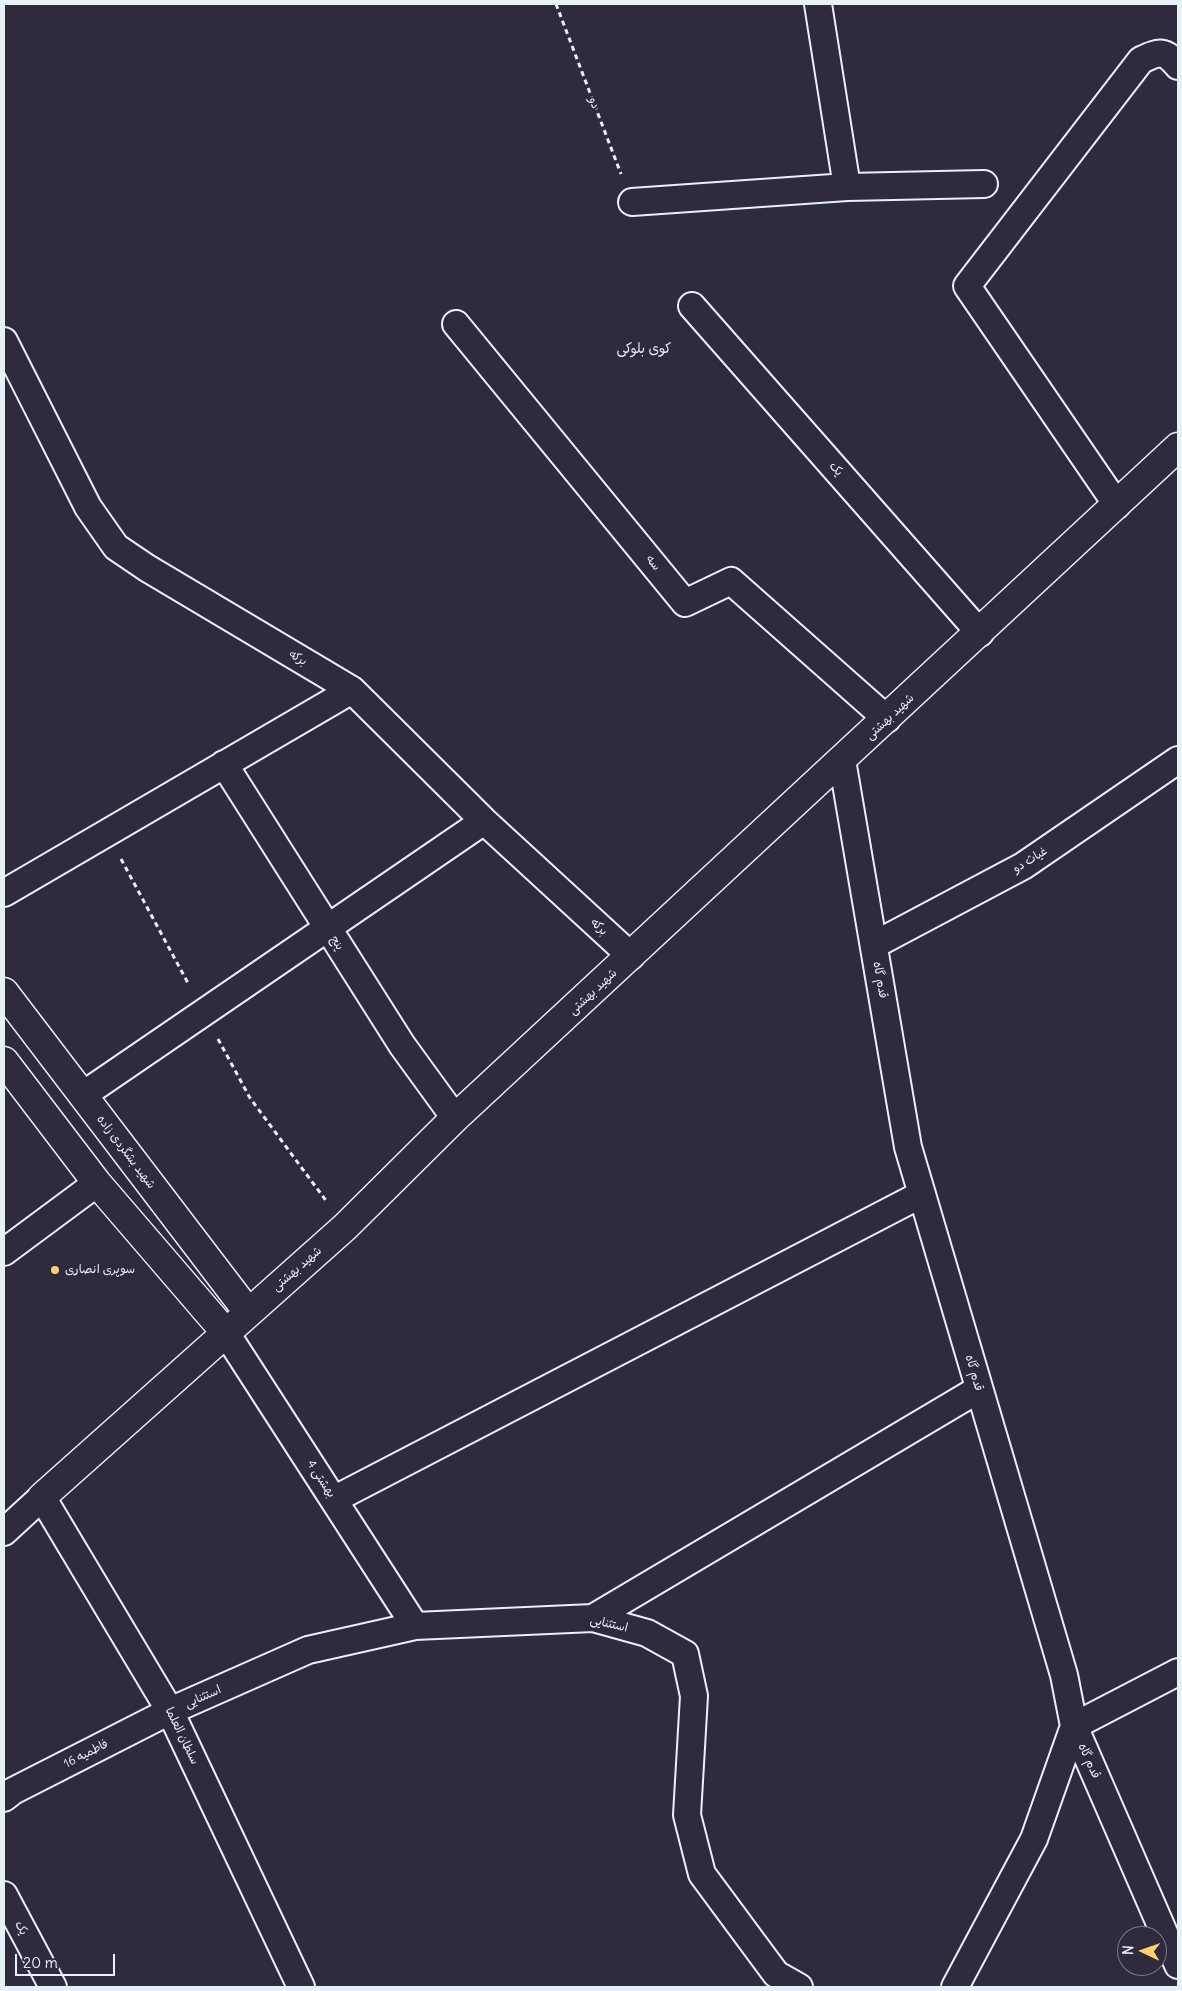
<!DOCTYPE html>
<html>
<head>
<meta charset="utf-8">
<style>
  body { margin:0 }
  #map { position:relative; width:1182px; height:1991px; overflow:hidden; background:#2f2a3d; font-family:Delius,sans-serif }
  canvas { display:block }
  .frame { position:absolute; inset:0; border:5px solid #e8f1f8; pointer-events:none }
  .north { position:absolute; left:1117px; top:1926px; width:50px; height:50px; box-sizing:border-box; background:#2f2a3d; border:1px solid #797a88; border-radius:50%; rotate:273deg; font-size:14px; font-weight:700; line-height:20px; text-align:center; color:#e8f1f8 }
  .north::after { content:''; display:block; margin:auto; width:18px; height:22px; background:#ffd166; clip-path:polygon(50% 0,100% 100%,50% 72%,0 100%) }
  .scale { position:absolute; left:15px; top:1954px; width:100px; height:22px; box-sizing:border-box; border:2px solid #e8f1f8; border-top:0; padding-left:6px; font-size:15px; line-height:18px; white-space:nowrap; color:#e8f1f8; -webkit-text-stroke:4px #2f2a3d; paint-order:stroke }
</style>
</head>
<body>
<div id="map">
<canvas width="1182" height="1991"></canvas>
<div class="frame"></div>
<div class="north">N</div>
<div class="scale">20 m</div>
</div>
<script>
const ctx = document.querySelector('canvas').getContext('2d');
ctx.lineJoin = 'round';
function stroke(path, color, width, dash) {
  ctx.strokeStyle = color;
  ctx.lineWidth = width;
  ctx.lineCap = dash ? 'butt' : 'round';
  ctx.setLineDash(dash || []);
  ctx.stroke(path);
}
function label(font, color, halo, rows, align = 'center') {
  ctx.font = font + ' Delius,"Playpen Sans Arabic",sans-serif';
  ctx.lineWidth = 4;
  ctx.setLineDash([]);
  ctx.textBaseline = 'middle';
  ctx.strokeStyle = halo;
  ctx.fillStyle = color;
  for (const [text, x, y, turn = 0] of rows) {
    ctx.save();
    ctx.translate(x, y);
    ctx.rotate((+turn || 0) * Math.PI / 180);
    ctx.textAlign = isNaN(turn) ? turn : align;
    if (halo) ctx.strokeText(text, 0, 0);
    ctx.fillText(text, 0, 0);
    ctx.restore();
  }
}
const minor = new Path2D(`
  M818,4L847,187
  M632,202L847,187L984,184
  M692,306L980,633
  M456,324L685,603L731,581L887,719
  M4,341L88,507L116,547L147,568L352,690L484,821L631,956
  M1117,505L967,286L1141,60C1161,51 1164,50 1178,66
  M842,760L908,1147L1064,1675L1074,1726L1178,1965
  M224,764L402,1045L455,1118
  M4,893L352,690
  M874,945L1023,866L1178,760
  M83,1095L484,821
  M4,1252L97,1183
  M226,1333L415,1626
  M335,1499L922,1194
  M4,1532L42,1497L170,1711L301,1987
  M593,1618L979,1389
  M4,1798L13,1791L170,1711L308,1650L415,1626L593,1618L647,1633L685,1654L694,1696L687,1815L702,1874L776,1974L799,1987
  M4,1895L53,1987
  M955,1987L1034,1839L1074,1726L1178,1672`);
const tertiary = new Path2D(`
  M4,992L248,1312
  M4,1061L97,1183L226,1333
  M42,1497L345,1227L455,1118L1178,447`);
stroke(minor, '#e8f1f8', 30);
stroke(tertiary, '#e8f1f8', 31);
stroke(new Path2D(`
  M556,4L621,174
  M121,859L189,985
  M218,1039L250,1098L327,1202`), '#e8f1f8', 3, [5, 4]);
stroke(minor, '#2f2a3d', 26);
stroke(tertiary, '#2f2a3d', 28);
for (const [x, y, r, color] of [
  [55,1270,5,"#ffd166"]
]) {
  const dot = new Path2D();
  dot.arc(x, y, r, 0, 2 * Math.PI);
  ctx.fillStyle = color;
  ctx.fill(dot);
  stroke(dot, '#2f2a3d', 2);
}
label('12px', '#e8f1f8', '#2f2a3d', [
  ["دو",594,103,69],
  ["یک",836,469,49],
  ["سه",653,563,51],
  ["برکه",298,658,31],
  ["شهید بهشتی",890,717,-43],
  ["غیاث دو",1030,860,-32],
  ["برکه",599,927,43],
  ["پنج",337,943,58],
  ["قدم گاه",880,980,80],
  ["شهید بهشتی",593,992,-43],
  ["شهید بشگردی زاده",126,1152,53],
  ["شهید بهشتی",297,1269,-41],
  ["قدم گاه",974,1373,74],
  ["بهشتی 4",321,1479,57],
  ["استثنایی",609,1624,13],
  ["استثنایی",203,1697,-24],
  ["سلطان العلما",182,1736,64],
  ["فاطمیه 16",86,1754,-27],
  ["قدم گاه",1089,1761,66],
  ["یک",21,1928,62]
]);
label('12px', '#e8f1f8', '#2f2a3d', [
  ["سوپری انصاری",65,1270]
], 'left');
label('14px', '#e8f1f8', '#2f2a3d', [
  ["کوی بلوکی",644,349]
]);
</script>
</body>
</html>
